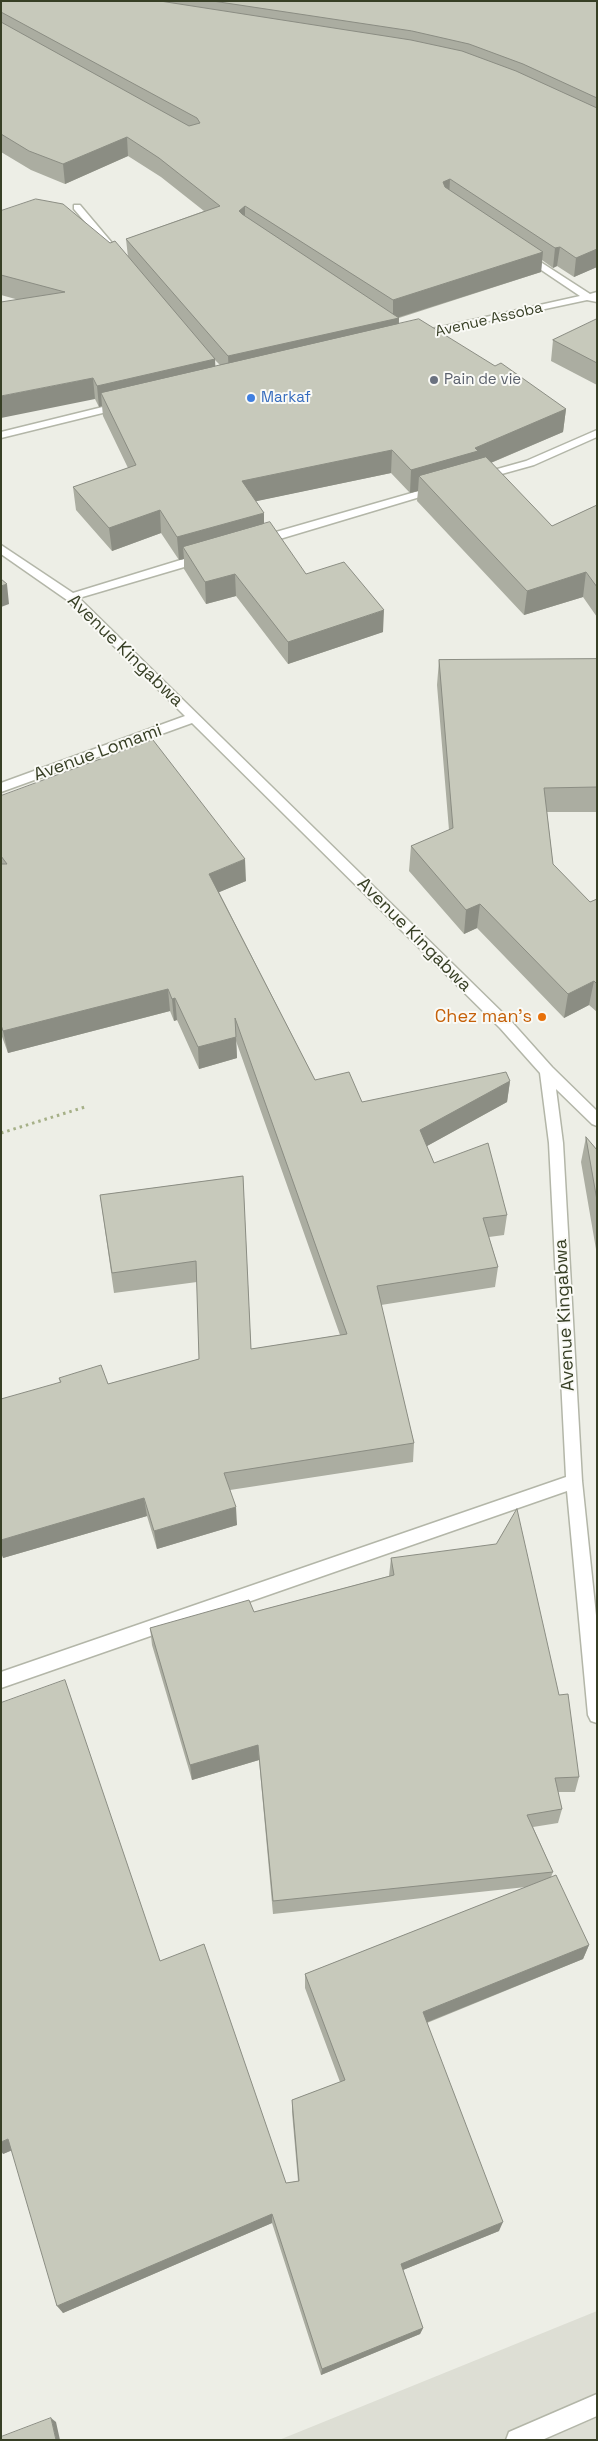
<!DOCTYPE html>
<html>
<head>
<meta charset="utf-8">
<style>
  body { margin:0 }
  #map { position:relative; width:598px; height:2441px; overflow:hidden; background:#edeee6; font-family:"Space Grotesk",sans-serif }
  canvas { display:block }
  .frame { position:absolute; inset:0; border:2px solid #373f25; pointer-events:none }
</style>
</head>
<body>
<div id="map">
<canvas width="598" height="2441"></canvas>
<div class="frame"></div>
</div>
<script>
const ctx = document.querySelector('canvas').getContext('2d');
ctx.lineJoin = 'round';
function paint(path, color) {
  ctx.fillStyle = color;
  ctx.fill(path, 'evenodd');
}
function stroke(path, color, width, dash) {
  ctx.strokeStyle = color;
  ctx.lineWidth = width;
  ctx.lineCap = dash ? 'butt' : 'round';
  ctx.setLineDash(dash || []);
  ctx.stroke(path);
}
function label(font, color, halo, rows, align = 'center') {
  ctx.font = font + ' "Space Grotesk",sans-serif';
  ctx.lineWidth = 4;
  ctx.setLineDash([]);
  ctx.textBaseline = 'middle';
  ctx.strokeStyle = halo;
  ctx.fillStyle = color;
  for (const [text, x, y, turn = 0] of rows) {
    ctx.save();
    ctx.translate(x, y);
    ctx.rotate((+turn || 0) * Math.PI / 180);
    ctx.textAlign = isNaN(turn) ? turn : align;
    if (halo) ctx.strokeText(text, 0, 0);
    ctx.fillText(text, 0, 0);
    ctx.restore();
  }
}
paint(new Path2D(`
  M597,2311V2440H279Z`), '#ddded4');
const minor = new Path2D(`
  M74,205H80L118,250V254H112L74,209Z
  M525,252L590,294L597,292V302L587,300L414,337V333L580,296L522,257V253Z
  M123,402L127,403V407L1,438V432Z
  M597,430V437L534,465L480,480L474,477L476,475L526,461Z
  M436,486L442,489L440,491L263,544H255L253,541L255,538Z
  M1,545L73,593L200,554H208V560L79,598L510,1020L552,1067L597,1111V1126L592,1124L556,1089L563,1143L582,1481L597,1625V1723L591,1721L588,1715L567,1491L1,1688V1672L566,1477L549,1143L540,1073L500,1028L192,723L1,792V783L185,716L67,600L1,554Z
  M597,2394V2416L542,2440H506L509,2432Z`);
stroke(minor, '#b3b6a8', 3);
stroke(new Path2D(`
  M1,1133L85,1107`), '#a6b088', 3, [2.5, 4]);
paint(minor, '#fff');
paint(new Path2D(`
  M1,1H597V267L574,277L557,266L553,268L542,260L541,272L399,318V324L566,409L563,432L491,463L552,526L597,505V617L583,597L524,615L417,501L418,491L410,493L391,473L256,501L264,524L306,574L383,632L288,664L236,596L206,604L184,569V559L179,560L161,533L112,551L76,510L73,487L128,468L103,416L102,406L99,407L95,399L19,300L1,295V211L110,243L128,257L126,239L204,211L161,177L128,156L65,184L31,170L1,152ZM215,360L220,365L215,367Z
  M597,319V385L551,361L553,340Z
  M597,659V812H547L553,864L590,902L597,899V1012L589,1005L564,1018L477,928L464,934L409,871L411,846L449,830L437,685L439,660Z
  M1,796L246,881L219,892L315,1080L362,1102L510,1081L507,1102L427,1146L434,1163L507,1215L504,1235L489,1237L498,1267L495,1287L381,1305L414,1443L413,1462L230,1490L237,1525L157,1549L147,1516L3,1558L60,1383L59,1378L108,1384L199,1359L197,1282L114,1293L100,1195L243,1176L251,1349L340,1335L236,1041L237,1058L199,1069L177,1020L174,1021L170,1011L8,1053L1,1034Z
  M586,1137L597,1150V1255L581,1162Z
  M391,1558L559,1695L579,1777L575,1792H558L562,1809L558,1823L533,1827L553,1872L551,1877L589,1945L583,1959L427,2023L499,2231L403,2270L423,2328L420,2334L321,2375L272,2223L63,2313L12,2150L3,2154L160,1961L286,2183L298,2181L292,2112V2100L340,2082L305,1988V1974L526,1887L273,1914L259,1760L192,1780L152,1645L150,1628L254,1612L389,1576Z`), '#abada1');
paint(new Path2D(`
  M127,137L128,156L65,184L63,164Z
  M450,179L449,198L443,182Z
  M245,206V225L239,211Z
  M560,247L557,266L553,268L555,248Z
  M597,249V267L574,277L576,258Z
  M543,252L541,272L396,318H399L398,337L229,376L228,356L393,319V300Z
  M215,359L216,380L101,393L102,406L99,407L97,386Z
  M93,378L95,399L1,418V396Z
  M566,409L563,432L476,469L419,476L418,491L410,493L411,470L475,448Z
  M392,450L391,473L243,504L242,481Z
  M160,510L161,533L112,551L109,528Z
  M264,513V535L183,547L184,559L179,560L177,537Z
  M586,572L583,597L524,615L527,591Z
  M235,574L236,596L206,604L205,582Z
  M7,584L9,604L1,607V586Z
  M384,610L383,632L288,664V642Z
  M245,859L246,881L210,896L209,874Z
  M480,904L477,928L464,934L466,910Z
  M594,981L589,1005L564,1018L568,994Z
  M168,989L170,1011L8,1053L3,1031Z
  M175,998L177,1020L174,1021L172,999Z
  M236,1037L237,1058L199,1069L198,1047Z
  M510,1081L507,1102L418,1151L420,1130Z
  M144,1498L147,1516L3,1558L1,1553V1540Z
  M236,1507L237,1525L157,1549L154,1531Z
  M258,1745L259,1760L192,1780L190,1765Z
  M589,1945L583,1959L420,2025L423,2012Z
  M8,2139L15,2149L3,2154L1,2151V2142Z
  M272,2214V2223L63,2313L57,2306Z
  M503,2222L499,2231L398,2272L401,2264Z
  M423,2328L420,2334L321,2375L322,2369Z
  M51,2418L56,2422L60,2440H56Z`), '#8b8d83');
const building = new Path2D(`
  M1,1H160L411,40L462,51L516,71L597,108V249L576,258L560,247L555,248L450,179L443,182L445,187L543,252L393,300L245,206L239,211L242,214L399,318L228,356L126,239L220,206L159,158L127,137L63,164L29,151L1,134V22L189,126L200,123L197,118L1,12Z
  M213,1H597V98L523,64L469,44L412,31Z
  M36,199L63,204L110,243L115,241L215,359L97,386L93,378L1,396V302L65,292L1,275V211Z
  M419,319L495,366L501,363L566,409L475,448L478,451L411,470L392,450L242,481L264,513L177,537L160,510L109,528L73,487L136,465L101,393Z
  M597,319V363L553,340Z
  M486,457L552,526L597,505V587L586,572L527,591L419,476Z
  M270,522L306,574L344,562L384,610L288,642L235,574L205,582L183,547Z
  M1,579L7,584L1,586Z
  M597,659V787L544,788L553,864L590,902L597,899V984L594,981L568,994L480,904L466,910L411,846L453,828L439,660Z
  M153,740L245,859L209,874L315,1080L349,1072L362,1102L506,1072L510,1081L420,1130L434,1163L488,1143L507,1215L483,1218L498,1267L377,1286L414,1443L224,1473L236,1507L154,1531L144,1498L1,1540V1399L61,1382L59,1378L101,1365L108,1384L199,1359L196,1261L112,1273L100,1195L243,1176L251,1349L347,1334L235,1018L236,1037L198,1047L175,998L172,999L168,989L3,1031L1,1025V864H7L1,856V796Z
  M586,1137L597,1150V1200Z
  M517,1509L559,1695L568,1694L579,1777L555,1778L562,1809L527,1815L553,1872L273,1901L258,1745L190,1765L150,1628L249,1600L254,1612L394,1575L391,1558L496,1544Z
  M65,1680L160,1961L204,1944L286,2183L299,2181L292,2100L345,2080L305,1974L556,1875L589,1945L423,2012L503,2222L401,2264L423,2328L322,2369L272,2214L57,2306L8,2139L1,2142V1703Z
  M51,2418L56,2440H1V2437Z`);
paint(building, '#c7c9bb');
stroke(building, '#8b8d83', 1);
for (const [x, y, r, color] of [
  [434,380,5,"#6b7280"],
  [251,398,5,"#3f7fe0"],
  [542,1017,5,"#e8710a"]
]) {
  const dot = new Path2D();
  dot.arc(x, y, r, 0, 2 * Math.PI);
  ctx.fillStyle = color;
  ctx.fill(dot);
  stroke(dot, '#fafaf6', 2);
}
label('15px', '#373f25', '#fafaf6', [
  ["Avenue Assoba",489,320,-13]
]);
label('15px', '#5b616d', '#fafaf6', [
  ["Pain de vie",444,380]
], 'left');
label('15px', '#366cbe', '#fafaf6', [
  ["Markaf",261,398]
], 'left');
label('18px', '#373f25', '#fafaf6', [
  ["Avenue Kingabwa",125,651,44],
  ["Avenue Lomami",98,753,-20],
  ["Avenue Kingabwa",414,935,45],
  ["Avenue Kingabwa",565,1315,-93]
]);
label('18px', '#c56008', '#fafaf6', [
  ["Chez man's",532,1017]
], 'right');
</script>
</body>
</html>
